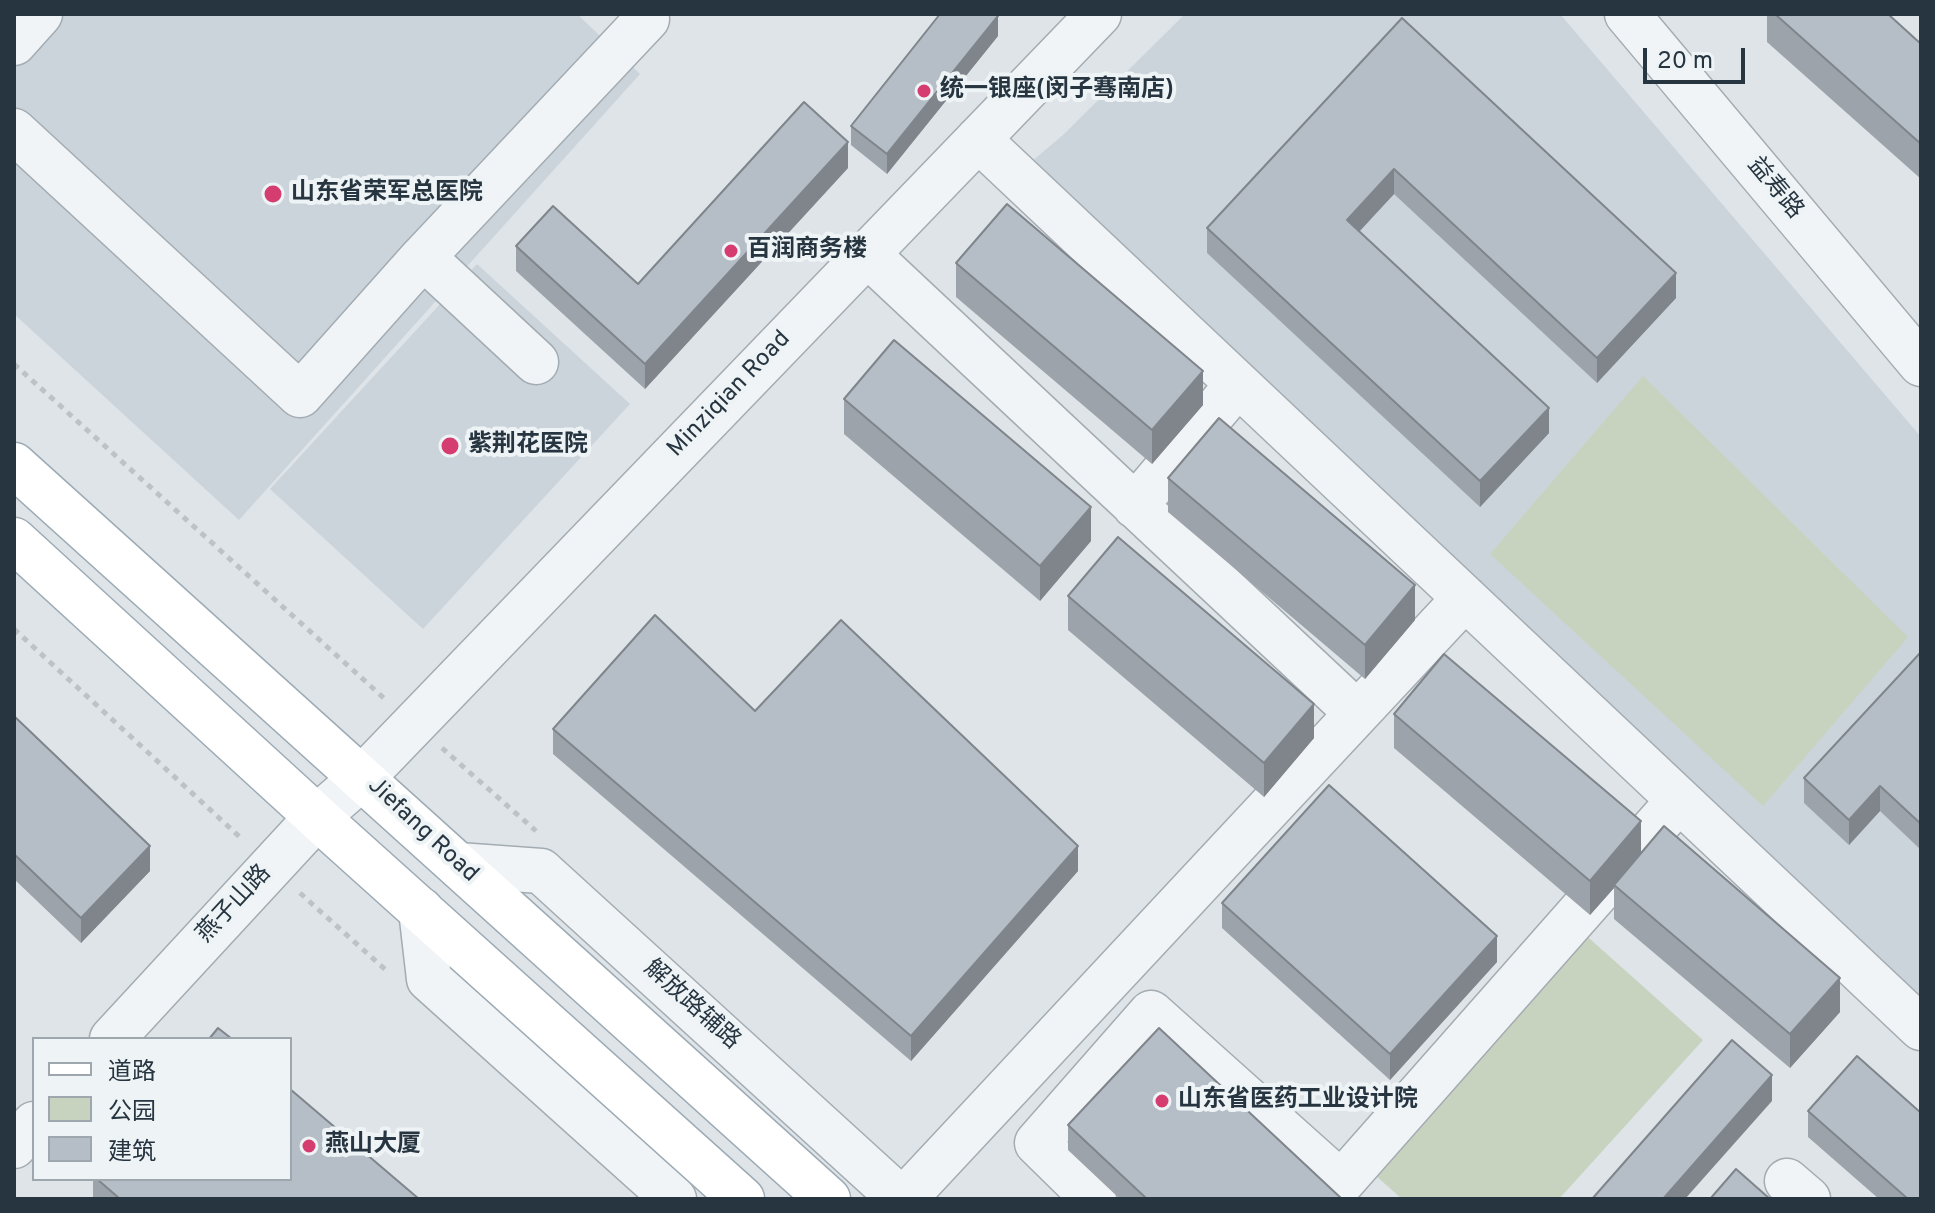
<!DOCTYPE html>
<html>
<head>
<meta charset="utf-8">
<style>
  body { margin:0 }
  #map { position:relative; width:1935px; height:1213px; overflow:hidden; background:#dee4e8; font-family:Overpass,"Noto Sans SC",sans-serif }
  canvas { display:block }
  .frame { position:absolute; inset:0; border:16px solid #263540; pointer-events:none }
  .legend { position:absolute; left:32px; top:1037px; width:260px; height:144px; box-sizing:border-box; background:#eef3f6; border:2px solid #9ea7ad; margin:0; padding:10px 14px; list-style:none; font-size:24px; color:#263540 }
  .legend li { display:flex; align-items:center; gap:16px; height:40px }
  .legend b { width:40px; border:2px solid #9ea7ad }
  .scale { position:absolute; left:1643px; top:48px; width:102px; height:36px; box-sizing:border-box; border:4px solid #263540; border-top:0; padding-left:10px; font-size:24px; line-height:28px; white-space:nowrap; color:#263540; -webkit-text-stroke:6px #eef3f6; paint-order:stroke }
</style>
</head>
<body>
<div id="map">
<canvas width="1935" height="1213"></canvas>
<div class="frame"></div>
<ul class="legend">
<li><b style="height:10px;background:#fff"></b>道路</li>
<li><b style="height:22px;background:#c8d3bf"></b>公园</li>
<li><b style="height:22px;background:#b5bec6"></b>建筑</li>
</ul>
<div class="scale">20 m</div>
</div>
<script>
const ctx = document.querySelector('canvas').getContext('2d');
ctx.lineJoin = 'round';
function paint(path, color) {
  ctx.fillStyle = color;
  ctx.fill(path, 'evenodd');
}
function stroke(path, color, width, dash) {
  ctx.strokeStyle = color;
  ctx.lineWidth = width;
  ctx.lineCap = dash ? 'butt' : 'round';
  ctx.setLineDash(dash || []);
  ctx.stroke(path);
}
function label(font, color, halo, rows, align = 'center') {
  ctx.font = font + ' Overpass,"Noto Sans SC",sans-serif';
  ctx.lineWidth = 8;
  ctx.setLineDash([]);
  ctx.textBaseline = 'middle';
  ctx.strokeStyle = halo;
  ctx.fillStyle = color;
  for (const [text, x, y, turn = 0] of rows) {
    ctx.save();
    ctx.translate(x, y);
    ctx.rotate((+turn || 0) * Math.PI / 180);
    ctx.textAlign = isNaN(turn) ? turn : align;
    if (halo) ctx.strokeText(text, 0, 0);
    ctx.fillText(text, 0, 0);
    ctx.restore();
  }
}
paint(new Path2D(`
  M14,14H577L640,74L239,520L14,314Z
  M1185,14H1560L1921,437V1004L1018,173L1063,135Z
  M477,264L630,404L423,629L270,489Z`), '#ccd4db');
paint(new Path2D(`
  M1643,376L1908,637L1763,806L1490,554Z
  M1580,930L1703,1040L1559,1199H1402L1367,1168Z`), '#c8d3bf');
const minor = new Path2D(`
  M1627,14L1921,364
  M14,43L40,14
  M14,131L300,395L423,257L536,362
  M978,139L1921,1028
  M867,254L1357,713
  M423,257L647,19L642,14
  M1135,506L1238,384
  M458,865L541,871L901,1199
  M421,910L429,979L674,1199
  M112,1039L318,816L363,777L1099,14
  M14,1146L34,1124
  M1787,1181L1808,1199
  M904,1199L1465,598
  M1094,1199L1037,1143L1151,1013L1341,1183L1679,800`);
const major = new Path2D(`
  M14,465L828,1199
  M14,540L330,829L742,1199`);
stroke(minor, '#a3acb2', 47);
stroke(major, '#9dabb5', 47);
stroke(new Path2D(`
  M14,364L386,700
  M14,629L243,840
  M442,748L536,831
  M300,893L388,972`), '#bcc2c7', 5, [6, 6]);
stroke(minor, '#f1f4f7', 44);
stroke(major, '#fff', 44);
paint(new Path2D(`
  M1767,14H1888L1921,44V179L1767,42Z
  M1402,18L1676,298L1597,383L1394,194L1359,231L1549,433L1480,507L1207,253V228Z
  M998,36L887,174L851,145V126Z
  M848,168L645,389L516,271V246L638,284Z
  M956,263L1203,405L1152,464L956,297Z
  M844,399L1091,541L1040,601L844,434Z
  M1168,478L1415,620L1365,679L1168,512Z
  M1068,596L1314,738L1264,797L1068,630Z
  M1921,652V850L1880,811L1849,845L1804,803V778Z
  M755,711L1078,871L911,1061L553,754V729Z
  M1394,714L1641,853L1840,1012L1790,1068L1614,919V888L1590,915L1394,748Z
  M14,716L150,871L81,943L14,879Z
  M1222,903L1497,962L1390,1080L1222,928Z
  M1808,1111L1921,1199H1879L1808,1137Z
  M1068,1125L1342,1199H1120L1068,1150Z
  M93,1179H290L419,1199H93Z`), '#9ca3aa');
paint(new Path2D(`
  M998,16V36L887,174V154Z
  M848,142V168L645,389V364Z
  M1394,169V194L1347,245V220Z
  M1676,273V298L1597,383V358Z
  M1203,371V405L1152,464V430Z
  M1549,408V433L1480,507V481Z
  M1091,507V541L1040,601V566Z
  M1415,585V620L1365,679V645Z
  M1314,704V738L1264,797V763Z
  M1880,786V811L1849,845V820Z
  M1641,821V856L1614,885V888L1590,915V881Z
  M150,846V871L81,943V918Z
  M1078,846V871L911,1061V1036Z
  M1497,936V962L1390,1080V1054Z
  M1840,978V1012L1790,1068V1034Z
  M1772,1075V1101L1685,1199H1663Z`), '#7f858b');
const building = new Path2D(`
  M940,14H995L998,16L887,154L851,126Z
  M1775,14H1888L1921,44V144Z
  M1402,18L1676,273L1597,358L1394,169L1347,220L1549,408L1480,481L1207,228Z
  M804,102L848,142L645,364L516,246L553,206L638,284Z
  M1007,204L1203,371L1152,430L956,263Z
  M894,340L1091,507L1040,566L844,399Z
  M1219,418L1415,585L1365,645L1168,478Z
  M1118,537L1314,704L1264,763L1068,596Z
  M655,615L755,711L841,620L1078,846L911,1036L553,729Z
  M1921,652V824L1880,786L1849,820L1804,778Z
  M1444,654L1641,821L1590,881L1394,714Z
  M14,716L150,846L81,918L14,854Z
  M1329,785L1497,936L1390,1054L1222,903Z
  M1664,826L1840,978L1790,1034L1614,885Z
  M218,1028L232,1039H209Z
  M1159,1028L1342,1199H1147L1068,1125Z
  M1732,1040L1772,1075L1663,1199H1592Z
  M1857,1056L1921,1113V1199H1908L1808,1111Z
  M290,1089L419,1199H120L97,1179H290Z
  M1736,1169L1770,1199H1710Z`);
paint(building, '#b5bec6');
stroke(building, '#7f858b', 2);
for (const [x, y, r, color] of [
  [924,91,8,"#d53c70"],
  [273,194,10,"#d53c70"],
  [731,251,8,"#d53c70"],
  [450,446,10,"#d53c70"],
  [1162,1101,8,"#d53c70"],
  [309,1146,8,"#d53c70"]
]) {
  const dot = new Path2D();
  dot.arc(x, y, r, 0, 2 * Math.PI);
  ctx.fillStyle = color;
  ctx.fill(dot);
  stroke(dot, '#eef3f6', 3);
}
label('bold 24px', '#263540', '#eef3f6', [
  ["统一银座(闵子骞南店)",940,91],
  ["山东省荣军总医院",291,194],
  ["百润商务楼",747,251],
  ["紫荆花医院",468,446],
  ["山东省医药工业设计院",1178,1101],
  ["燕山大厦",325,1146]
], 'left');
label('24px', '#263540', '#eef3f6', [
  ["益寿路",1774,189,50],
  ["Minziqian Road",730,395,-46],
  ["Jiefang Road",422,831,43],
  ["燕子山路",235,905,-47],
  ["解放路辅路",691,1006,42]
]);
</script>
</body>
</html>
